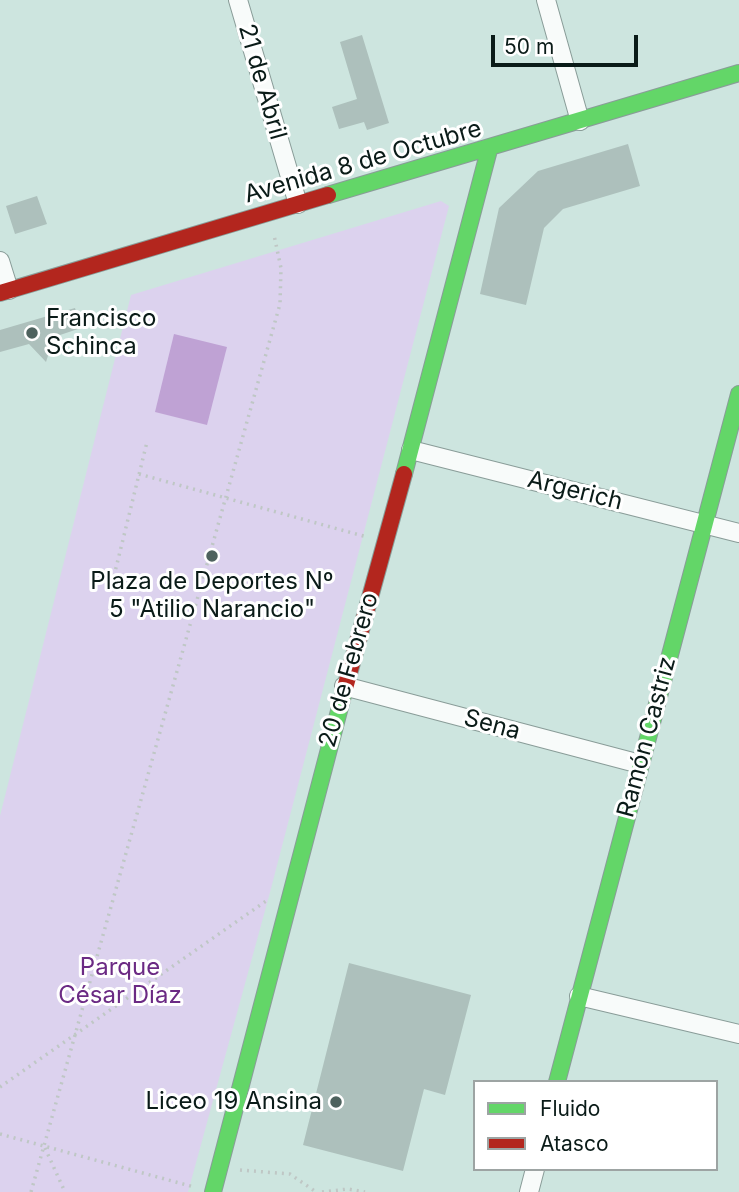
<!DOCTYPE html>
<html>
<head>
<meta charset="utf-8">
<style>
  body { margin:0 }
  #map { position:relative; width:739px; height:1192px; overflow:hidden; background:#cde5df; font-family:Inter,sans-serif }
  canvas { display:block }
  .legend { position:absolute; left:473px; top:1080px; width:245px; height:91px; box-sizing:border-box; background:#fff; border:2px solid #9da4a3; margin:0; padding:9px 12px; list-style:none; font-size:21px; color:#0a1b18 }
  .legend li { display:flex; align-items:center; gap:14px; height:35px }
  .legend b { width:35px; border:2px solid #9da4a3 }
  .scale { position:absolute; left:491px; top:35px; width:147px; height:32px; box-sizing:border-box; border:4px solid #0a1b18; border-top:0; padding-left:9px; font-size:21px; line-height:24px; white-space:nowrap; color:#0a1b18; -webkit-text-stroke:5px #fff; paint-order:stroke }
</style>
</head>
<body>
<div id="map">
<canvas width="739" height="1192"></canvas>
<ul class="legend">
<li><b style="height:9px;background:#63d668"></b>Fluido</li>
<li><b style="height:9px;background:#b3261e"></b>Atasco</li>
</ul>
<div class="scale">50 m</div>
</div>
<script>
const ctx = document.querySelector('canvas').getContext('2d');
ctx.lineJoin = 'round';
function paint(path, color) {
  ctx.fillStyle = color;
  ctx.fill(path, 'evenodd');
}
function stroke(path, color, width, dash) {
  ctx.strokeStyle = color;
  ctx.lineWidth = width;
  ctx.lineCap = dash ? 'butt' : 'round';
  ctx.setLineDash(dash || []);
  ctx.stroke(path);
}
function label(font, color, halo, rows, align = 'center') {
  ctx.font = font + ' Inter,sans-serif';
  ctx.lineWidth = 6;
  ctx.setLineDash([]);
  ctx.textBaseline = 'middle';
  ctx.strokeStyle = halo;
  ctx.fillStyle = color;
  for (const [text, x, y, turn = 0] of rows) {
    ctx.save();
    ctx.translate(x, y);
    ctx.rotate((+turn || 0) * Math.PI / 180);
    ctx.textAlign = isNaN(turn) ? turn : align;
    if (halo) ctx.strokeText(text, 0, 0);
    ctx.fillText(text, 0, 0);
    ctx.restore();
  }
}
paint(new Path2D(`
  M441,201L449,206L269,896L188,1192H0V816L131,295Z`), '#dcd2ee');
paint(new Path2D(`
  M174,334L227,347L207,425L155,412Z`), '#bfa2d4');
paint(new Path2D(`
  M362,35L389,123L367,130L364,122L339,129L332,107L357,99L340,42Z
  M628,144L640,186L563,209L544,228L526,305L480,294L499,208L538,171Z
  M37,196L47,224L15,234L6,206Z
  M75,308L81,328L54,337L46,362L29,344L0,352V330Z
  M349,963L471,995L445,1095L424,1089L403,1171L303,1145Z`), '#adc0bc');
const street = new Path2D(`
  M238,0L298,204
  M546,0L580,121
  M0,261L9,290
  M411,450L739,533
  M344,686L640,764
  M579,996L739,1034
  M529,1192L535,1169`);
const fast = new Path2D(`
  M328,195L739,73
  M404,474L489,150
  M557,1082L739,394
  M213,1192L345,688`);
const jam = new Path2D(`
  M0,293L328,195
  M345,688L404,474`);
stroke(street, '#899c98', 20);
stroke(fast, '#899c98', 18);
stroke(jam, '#899c98', 18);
stroke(new Path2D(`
  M139,474L367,537
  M114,576L147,442
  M0,1087L266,901
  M0,1134L194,1187
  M45,1148L65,1192
  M240,1170L290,1174L316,1192
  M31,1192L280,304L281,268L274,235
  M322,1192L348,1189L365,1192`), '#bfc7c5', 3.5, [2, 5]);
stroke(street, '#f8fbfa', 18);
stroke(fast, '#63d668', 16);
stroke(jam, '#b3261e', 16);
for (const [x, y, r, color] of [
  [32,333,7,"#4e625e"],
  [212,556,7,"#4e625e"],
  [336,1102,7,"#4e625e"]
]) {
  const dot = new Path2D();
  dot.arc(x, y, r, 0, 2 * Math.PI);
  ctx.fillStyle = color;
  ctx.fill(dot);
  stroke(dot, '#fff', 2.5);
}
label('24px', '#0a1b18', '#fff', [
  ["21 de Abril",262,82,74],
  ["Avenida 8 de Octubre",363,162,-16],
  ["Argerich",575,491,14],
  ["20 de Febrero",349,670,-74],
  ["Sena",492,725,15],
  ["Ramón Castriz",647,737,-75]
]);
label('24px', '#0a1b18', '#fff', [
  ["Francisco",46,319],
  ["Schinca",46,347],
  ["Plaza de Deportes Nº",212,582,"center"],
  ["5 \"Atilio Narancio\"",212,610,"center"],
  ["Liceo 19 Ansina",322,1102,"right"]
], 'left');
label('24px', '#6b2a84', '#fff', [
  ["Parque",120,968],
  ["César Díaz",120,996]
]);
</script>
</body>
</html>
